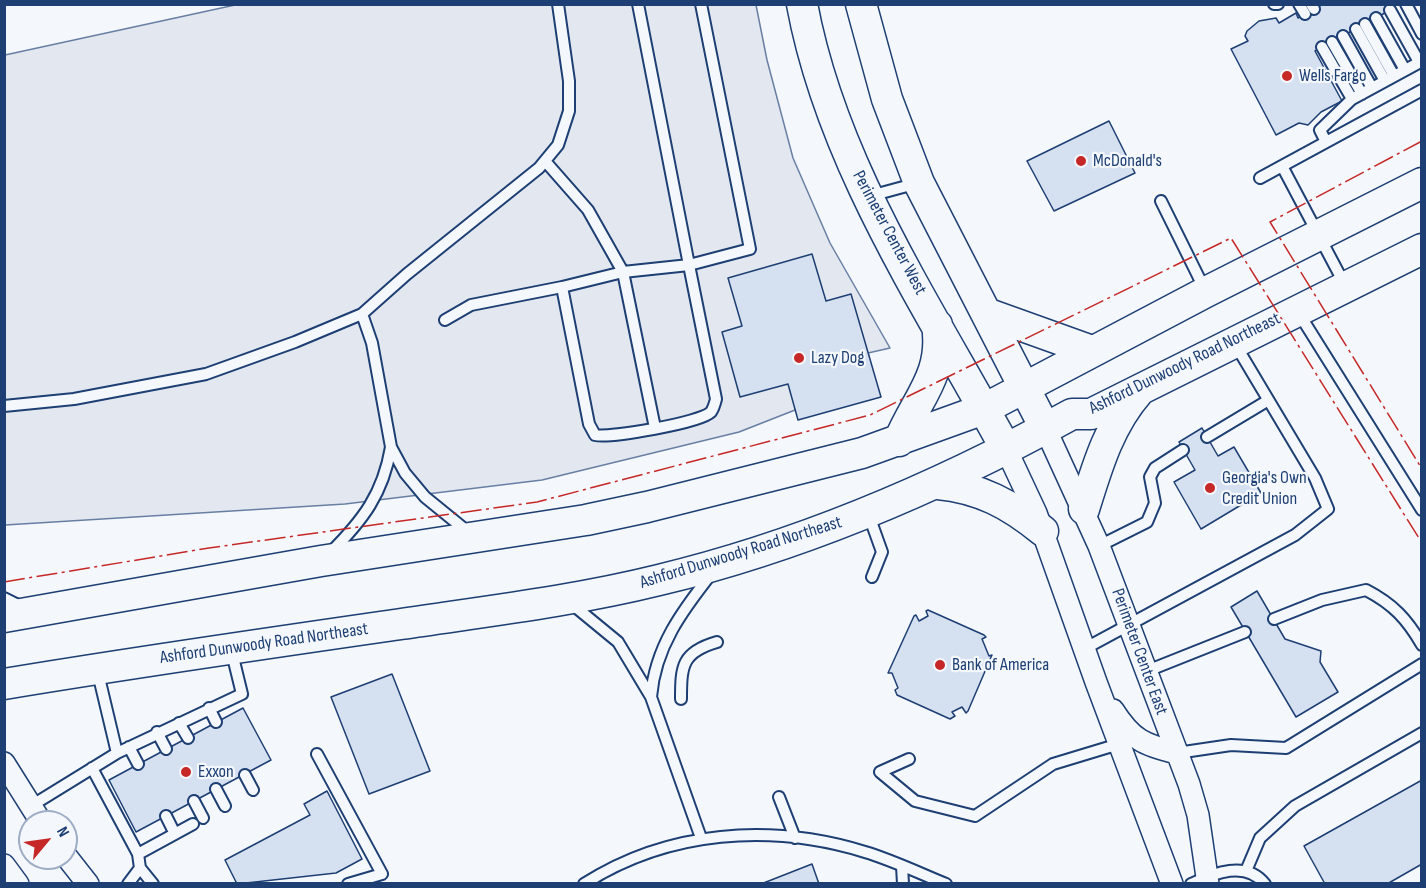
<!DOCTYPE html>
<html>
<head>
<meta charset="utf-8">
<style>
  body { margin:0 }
  #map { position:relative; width:1426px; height:888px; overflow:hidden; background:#f4f7fb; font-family:"Sofia Sans Condensed",sans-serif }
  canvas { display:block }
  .frame { position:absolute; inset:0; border:6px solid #1d3f73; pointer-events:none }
  .north { position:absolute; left:18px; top:810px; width:60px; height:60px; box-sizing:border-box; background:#f4f7fb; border:2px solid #9eadc5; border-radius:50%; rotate:61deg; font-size:16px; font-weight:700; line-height:24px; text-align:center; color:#1d3f73 }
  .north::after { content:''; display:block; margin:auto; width:21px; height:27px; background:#c62828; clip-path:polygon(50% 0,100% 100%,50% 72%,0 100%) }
</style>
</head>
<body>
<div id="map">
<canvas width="1426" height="888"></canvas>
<div class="frame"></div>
<div class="north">N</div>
</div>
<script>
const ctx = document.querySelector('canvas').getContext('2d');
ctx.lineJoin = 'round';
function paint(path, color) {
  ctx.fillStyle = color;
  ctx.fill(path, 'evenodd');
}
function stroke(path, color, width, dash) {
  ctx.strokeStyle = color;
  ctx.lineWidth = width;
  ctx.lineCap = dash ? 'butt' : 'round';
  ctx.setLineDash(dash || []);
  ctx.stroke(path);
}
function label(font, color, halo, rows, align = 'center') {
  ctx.font = font + ' "Sofia Sans Condensed",sans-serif';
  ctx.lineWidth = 4.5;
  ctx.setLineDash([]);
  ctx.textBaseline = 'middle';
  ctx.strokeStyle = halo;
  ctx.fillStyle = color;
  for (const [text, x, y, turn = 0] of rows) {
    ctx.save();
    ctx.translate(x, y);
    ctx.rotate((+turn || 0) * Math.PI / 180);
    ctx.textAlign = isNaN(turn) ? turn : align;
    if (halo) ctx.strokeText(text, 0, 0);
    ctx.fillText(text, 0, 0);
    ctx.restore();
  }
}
const parking = new Path2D(`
  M235,5H756L767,60L793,158L830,243L890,348L868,353L874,379L739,432L542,480L345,504L5,525V55Z`);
paint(parking, '#e3e8f0');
stroke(parking, '#687fa3', 1.5);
const building = new Path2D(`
  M1323,4H1392L1394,8L1315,51L1342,101L1321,112L1308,125L1299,123L1276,135L1231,49L1248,41L1245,36L1247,31L1259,21L1276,18L1279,23L1296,13L1298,18Z
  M1109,121L1135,173L1054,211L1027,161Z
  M812,254L826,301L851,294L881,397L798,420L788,384L740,397L722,332L742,326L728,278Z
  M1202,428L1218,456L1234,447L1261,493L1201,529L1174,482L1195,470L1179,442Z
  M1257,591L1285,639L1321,651L1320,662L1338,692L1296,717L1231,607Z
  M928,610L984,635L986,637L982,639L989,656L992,655L968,711L966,713L962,707L952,712L955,716L950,719L897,695L895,690L898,688L892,673H888L914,616L916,615L919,621L928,616L926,611Z
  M392,674L430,771L369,794L331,697Z
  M243,708L271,760L136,832L109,780Z
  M1422,780V864L1387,884H1325L1304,846Z
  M327,791L362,859L336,873L237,884L225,860L310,815L304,804Z
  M812,864L819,884H761Z`);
paint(building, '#d5e0f0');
stroke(building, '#1d3f73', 1.5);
const lane = new Path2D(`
  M638,4L689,265L750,249L701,4
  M1274,4H1278
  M1299,4L1305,14
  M1311,4L1314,9
  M1406,4L1422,34
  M1390,10L1419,62
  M1376,18L1405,70
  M1365,24L1394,76
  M1356,29L1385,81
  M1343,36L1372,88
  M1332,42L1362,94
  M1322,47L1352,99
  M1326,142L1320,130L1352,99L1422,61
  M545,161L588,210L623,272L655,428
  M1260,178L1282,166
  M870,196L918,183
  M1161,201L1205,290
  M1345,285L1282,166L1422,90
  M1298,312L1422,510
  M362,314L372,343L391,447L405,473L425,497L468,532
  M445,320L471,305L562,287L589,424L595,435C610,438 700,423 711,412C713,409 715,403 716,399L689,265L623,272L562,287
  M4,406L74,399L206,374L295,342L362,314L407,274L539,168L558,145L569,111V81L558,4
  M1207,437L1267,401
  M868,513L882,552L872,577
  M1099,546L1147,522L1155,503L1150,477L1155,468L1183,450
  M330,553C363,520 383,494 391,447
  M4,598L22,607
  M573,605L618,642L651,697
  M1274,619L1322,600L1366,590C1393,604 1407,619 1422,645
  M1084,649L1295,535L1328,509L1315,478L1235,344
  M97,669L117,753L242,694L231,649
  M1147,671L1245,632
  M681,699C681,666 682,652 717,642
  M209,708L216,722
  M179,723L188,738
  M157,732L166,749
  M129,747L138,764
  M1177,753L1231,745L1286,748L1422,664
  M317,754L382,874L348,884
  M909,759L880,772L915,801L975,816L1053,764L1119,744
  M92,768L138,854
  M245,775L253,790
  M216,789L225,806
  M779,797L795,838
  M194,801L203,818
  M31,806L117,753
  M166,816L175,834
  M701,838L651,697C655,647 682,611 712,573
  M902,866L903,884
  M140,868L153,884
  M1246,871L1260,838L1295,806L1422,733
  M128,884L140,868L138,854L193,824
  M584,884C668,830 771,823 865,852C892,860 919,873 946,884
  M1191,884C1214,873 1246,860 1265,884`);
const street = new Path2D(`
  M1045,428L1099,546L1189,784L1198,815L1208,884
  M1006,449L1036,513L1096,682L1172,884
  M1113,710C1132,740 1144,745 1177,753
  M4,763L41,822
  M66,856L88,884
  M4,865L18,884`);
const secondary = new Path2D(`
  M802,4C832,166 929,307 1006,449
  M861,4L887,99L919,183L1045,428
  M986,313L1092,351
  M899,441C916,399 945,375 937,325
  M938,484C980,488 1010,504 1043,531
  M1084,509C1097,467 1109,425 1139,391
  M4,617L321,561L586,520L647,507L862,453L984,409L1206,292L1422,183
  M4,684C136,662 269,643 401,624C488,611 574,601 659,580C805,545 941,486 1072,414H1091L1422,249`);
stroke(lane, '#1d3f73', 14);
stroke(street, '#1d3f73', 24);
stroke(secondary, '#1d3f73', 33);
stroke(lane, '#f4f7fb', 10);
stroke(street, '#f4f7fb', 21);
stroke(secondary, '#f4f7fb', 30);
stroke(new Path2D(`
  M1422,141L1270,222L1422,469
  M4,582L209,548L537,502L870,415L1231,238L1422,543`), '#c62828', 1.5, [21, 4.5, 3, 4.5]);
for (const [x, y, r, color] of [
  [1287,76,6,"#c62828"],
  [1081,161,6,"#c62828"],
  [799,358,6,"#c62828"],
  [1210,488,6,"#c62828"],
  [940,665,6,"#c62828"],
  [186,772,6,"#c62828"]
]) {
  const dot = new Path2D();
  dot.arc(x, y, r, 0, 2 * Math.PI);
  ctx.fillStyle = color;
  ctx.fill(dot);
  stroke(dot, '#f4f7fb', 2);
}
label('18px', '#1d3f73', '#f4f7fb', [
  ["Wells Fargo",1299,76],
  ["McDonald's",1093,161],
  ["Lazy Dog",811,358],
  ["Georgia's Own",1222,478],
  ["Credit Union",1222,499],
  ["Bank of America",952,665],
  ["Exxon",198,772]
], 'left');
label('18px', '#1d3f73', '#f4f7fb', [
  ["Perimeter Center West",889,233,62],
  ["Ashford Dunwoody Road Northeast",1185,364,-26],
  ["Ashford Dunwoody Road Northeast",741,553,-17],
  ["Ashford Dunwoody Road Northeast",264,644,-8],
  ["Perimeter Center East",1139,652,70]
]);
</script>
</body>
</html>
